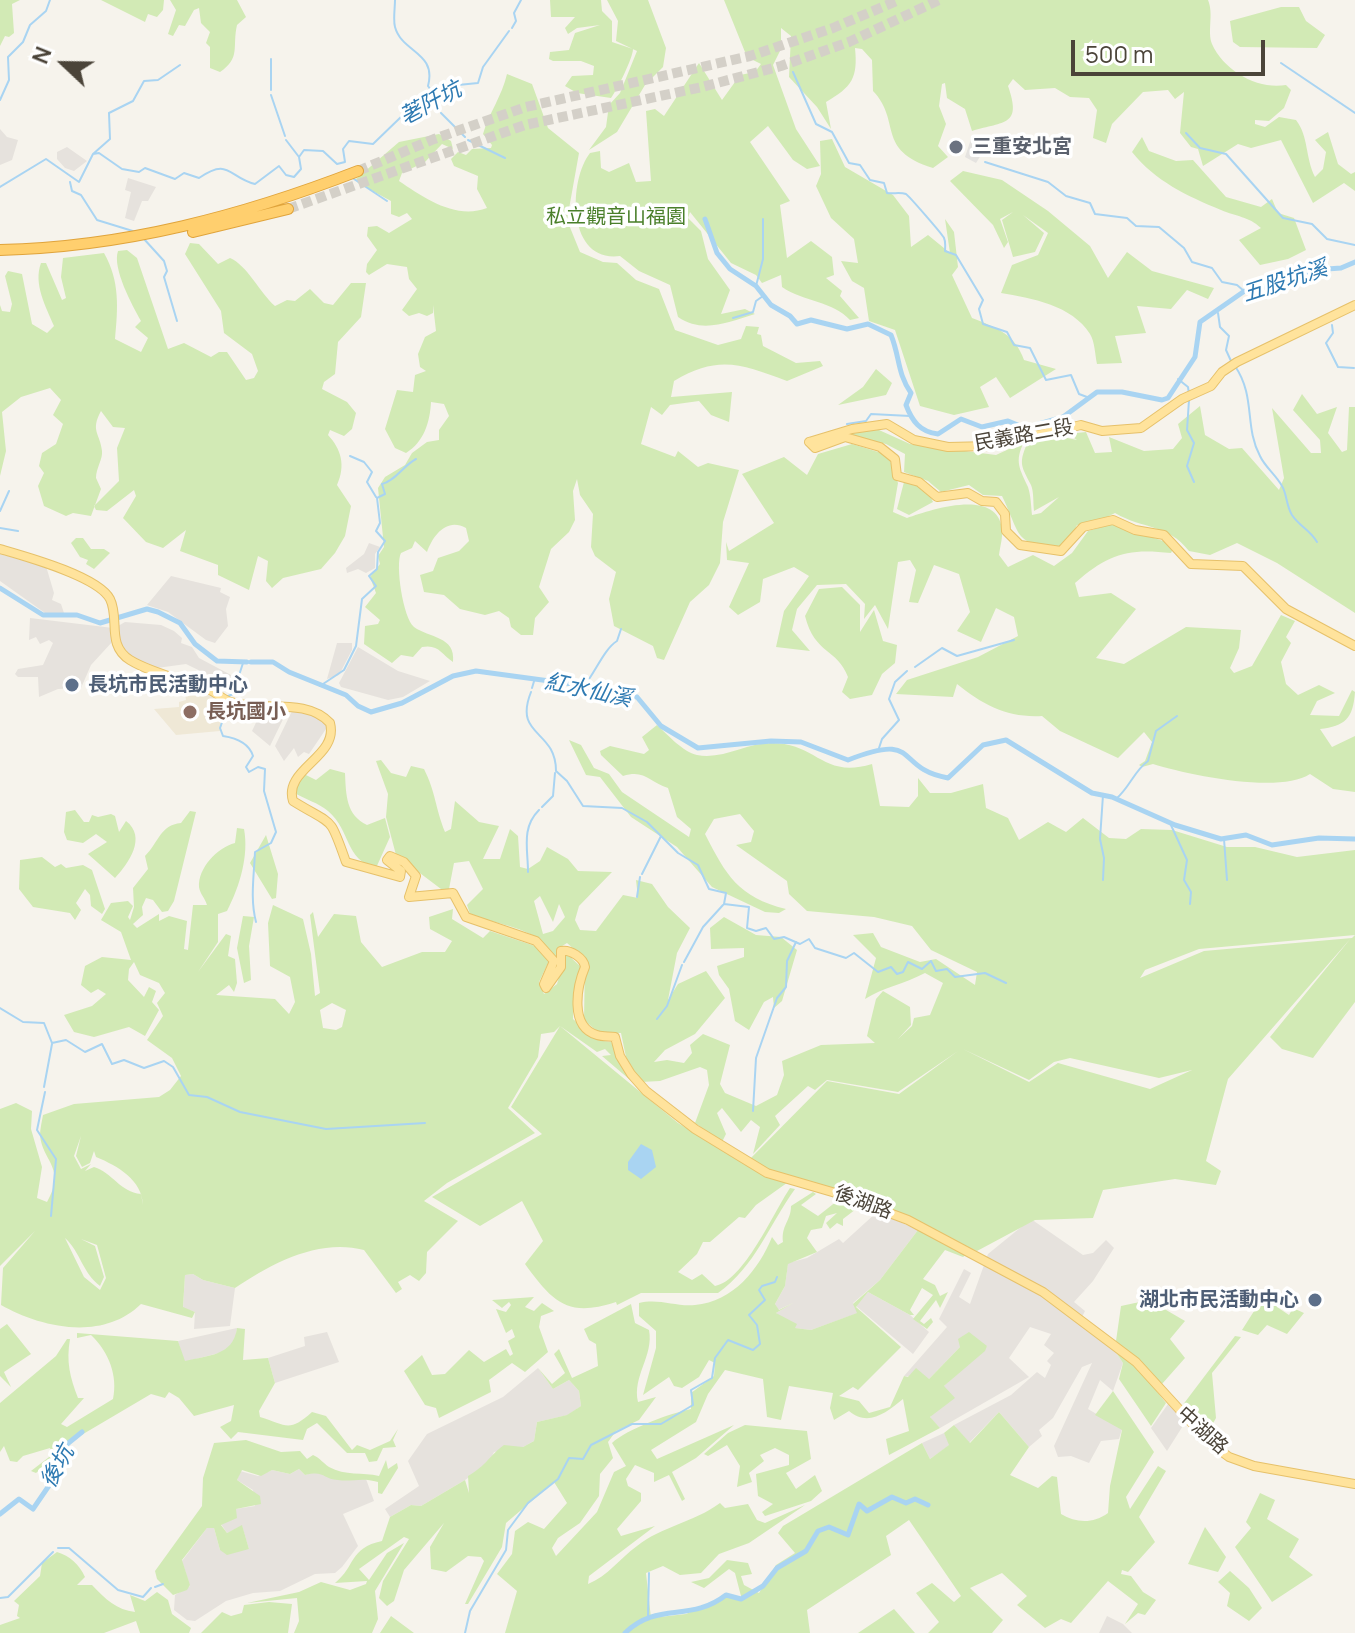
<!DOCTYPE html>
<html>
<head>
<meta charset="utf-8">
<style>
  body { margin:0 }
  #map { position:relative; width:1355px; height:1633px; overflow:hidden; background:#f6f3ec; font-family:Manrope,sans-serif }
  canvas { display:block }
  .north { position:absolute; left:24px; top:24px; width:80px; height:80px; -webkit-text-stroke:6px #fff; paint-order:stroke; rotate:292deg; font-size:22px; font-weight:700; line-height:32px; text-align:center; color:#4b4439 }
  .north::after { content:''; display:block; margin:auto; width:28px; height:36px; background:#4b4439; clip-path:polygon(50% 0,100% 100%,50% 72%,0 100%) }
  .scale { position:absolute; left:1071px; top:40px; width:194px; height:36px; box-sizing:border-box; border:4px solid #4b4439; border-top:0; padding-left:10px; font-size:24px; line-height:28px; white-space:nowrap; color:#4b4439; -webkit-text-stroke:6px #fff; paint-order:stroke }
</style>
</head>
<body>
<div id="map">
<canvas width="1355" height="1633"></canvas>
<div class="north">N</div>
<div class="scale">500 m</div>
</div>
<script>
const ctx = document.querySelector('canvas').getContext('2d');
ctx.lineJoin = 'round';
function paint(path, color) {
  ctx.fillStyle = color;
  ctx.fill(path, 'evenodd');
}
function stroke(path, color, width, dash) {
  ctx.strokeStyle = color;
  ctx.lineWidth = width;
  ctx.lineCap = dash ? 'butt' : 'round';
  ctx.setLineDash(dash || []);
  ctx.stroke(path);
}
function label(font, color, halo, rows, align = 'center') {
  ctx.font = font + ' Manrope,"Noto Sans TC",sans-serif';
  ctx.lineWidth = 7;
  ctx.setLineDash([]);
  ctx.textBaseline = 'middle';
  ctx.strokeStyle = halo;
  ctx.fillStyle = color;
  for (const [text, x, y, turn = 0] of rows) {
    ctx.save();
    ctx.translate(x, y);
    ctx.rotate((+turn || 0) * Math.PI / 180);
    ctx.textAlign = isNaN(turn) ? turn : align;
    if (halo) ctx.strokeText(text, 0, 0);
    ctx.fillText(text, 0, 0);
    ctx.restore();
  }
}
paint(new Path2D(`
  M0,129L7,137L18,140L12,160L0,165Z
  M67,147L87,161L74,171L65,168L57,159V152Z
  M128,178L156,187L148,201H142L134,221L125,218L131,192L125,190Z
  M369,543L380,547L375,554V568L366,573L358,569L347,573L346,568L364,554Z
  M0,554L46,566L54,593L52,600L61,604L64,613H45L0,581Z
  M171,576L221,588L220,592L230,597L226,609L228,626L215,643L206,640L168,612L147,605Z
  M30,618L113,628V641L91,665L81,688L58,689L39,697L38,677H18L15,674L18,669L43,665L53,643L49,640L40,644L36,637L29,640Z
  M125,622L161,625L174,631L182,638L181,643L192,647L199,658L231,675L229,681H221L186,664L157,668L130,657L119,644L118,626Z
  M337,643H352V650L339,675L327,679Z
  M358,647L398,671L430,681L403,697L388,700L341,687L339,683Z
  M264,706L288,709L270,746L252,731Z
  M292,711L315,713L326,723V729L309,754L304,752L298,757L294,748L284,761L275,746Z
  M877,1212L918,1230L880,1280L853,1303L858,1313L811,1330L794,1328L776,1313L793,1303L778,1310L775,1304L785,1286L788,1263L807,1258L839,1239L843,1243Z
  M1031,1219L1083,1255L1093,1253L1106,1240L1114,1248L1093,1281L1074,1302L1085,1311L1080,1321L1111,1345L1123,1363L1113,1391L1100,1380L1088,1409L1122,1429L1119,1439L1101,1441L1089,1463L1071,1456L1058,1457L1054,1446L1092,1363L1082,1367L1053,1418L1039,1430L1042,1436L1029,1447L999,1412L969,1443L954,1425L1011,1395L1037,1372L1045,1378L1051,1365L1047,1361L1054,1353L1044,1345L1051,1334L1030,1327L1009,1358L1029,1377L940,1428L930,1418L944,1386L987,1346L960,1347L929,1379L904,1376L947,1327L939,1319L964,1269L971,1273L959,1297L970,1304L988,1254Z
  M193,1274L203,1280L235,1288L230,1326L194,1329L195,1312L183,1308L185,1275Z
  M868,1292L910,1315L929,1332L913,1354L856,1306Z
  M237,1328L235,1343L227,1351L184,1362L178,1341Z
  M327,1332L339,1362L275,1383L268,1358L305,1346L304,1337Z
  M538,1368L553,1389L569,1380L579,1391L581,1406L568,1415L537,1422L534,1441L523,1447L494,1452L487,1465L465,1480L421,1506L411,1505L390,1517L385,1509L419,1486L408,1461L427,1434L503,1397Z
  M1168,1404L1186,1421L1167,1451L1151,1428Z
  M944,1433L950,1445L930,1459L922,1443Z
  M299,1469L305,1475L316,1471L331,1478L366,1479L374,1501L343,1514L358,1546L342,1567L335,1573L315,1574L280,1591L253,1593L226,1601L195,1621L187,1620L174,1610L175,1595L190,1586L182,1561L207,1528H214L220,1550L249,1549L242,1526L227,1533L221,1524L236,1509L255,1506L253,1490L237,1480L240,1471L258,1476L272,1470L290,1474Z
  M1107,1616L1123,1624L1132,1633H1099Z`), '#e6e2dd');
paint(new Path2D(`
  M197,688L219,699L225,715L220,731L176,735L154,709L179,707V702L186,700L185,693Z`), '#efe8d6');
paint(new Path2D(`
  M0,0H20L12,4L14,33L9,37L5,36L0,46Z
  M101,0H164L163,10L157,17L148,14L145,22Z
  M170,0H237L246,17L237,25C232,47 241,58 220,72L210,68V47L206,43L210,32L201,23L199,8L194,10L185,26L179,25L173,36L168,34L176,10Z
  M550,0H601L602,11L612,21V42L633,49C633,58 617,90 611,98L577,93L565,86L572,76L593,75L594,66L581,61H553L549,59L550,52L569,50L575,33L600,25L577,28L568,34L565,28L575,17H551Z
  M607,0H648L666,48L663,67L645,85L617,132L589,150L606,127L609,105L620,93L637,51L616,41L618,21Z
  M724,0H1208C1214,14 1207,31 1212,44C1224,71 1258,90 1286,85L1291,90L1284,108L1269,121L1255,120V124L1265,127L1279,117L1296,120C1309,137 1305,157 1315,177L1323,169L1326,152L1315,140L1328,132L1338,164L1351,174L1355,172V191L1344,183L1313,203L1281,140L1251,148L1238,144L1203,166L1198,149L1191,147L1180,133L1184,92L1175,99L1168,90L1143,92L1112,124L1106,143L1093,138L1097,110L1089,98L1070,97L1055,88L1025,90L1013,79L1008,86C1022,126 1005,121 972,131L965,109L947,98L945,83L942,84L939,106L946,124L938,146L948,157L933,168C875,150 902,121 873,91L872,60L862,49L855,48C858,78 852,87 826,102L831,129L817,107L789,77L791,36L781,28V49L773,65L796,129L820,166L807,169L793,160L768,126L750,142L790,201L780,205L787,258L811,241L832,257L834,275L826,278L842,291L840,296L859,318L850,320C833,301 804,302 782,287L781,275L762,283L756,275L731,263L690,212L688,218L701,231L708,259L730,290L721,314L745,309L755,314C728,322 703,334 678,317L670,285L639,271L620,256C567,263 568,181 590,153L600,151L601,168L609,172L629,163L636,182L651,181L646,111L655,109L664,116L699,63L722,100L740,75L755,72L761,64L747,57Z
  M1281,7H1299L1306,21L1325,35L1317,48L1240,47L1233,42L1230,21Z
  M507,74L532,84L548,128L579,153L567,220L580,252L603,262L617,263L636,280L659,289L675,330L718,345L741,339L746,326L759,327L757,334L761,335L763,346L796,363L820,361L823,366L787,381C742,365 720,354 674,381L671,397L732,392L729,422L711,415L699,401L670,405L662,415L651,407L641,444L675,457L678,451L698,467L708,463L739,470L723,522L720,563L709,585L690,602L664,660L657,658L653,646L614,626L609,599L616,572L595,556L591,547L593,514L580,495L577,479L573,491L575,520L569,532L551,549L539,587L549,602L535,618L533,635H521L511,627L509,618L499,611L485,615L460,609L444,595L424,592L420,575L433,571L438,558L459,551L469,541L466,528C447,517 433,535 427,552L415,541L412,548L401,553C395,564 403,618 414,627C429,638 456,636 453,662C441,654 439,644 422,647L413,657L401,655L392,663L364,644L365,626L378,624L380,620L365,607L376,593L370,577L380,564L378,556L384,547L378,488L385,477L405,465L412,453L427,442L439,440V430L449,416L444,404L431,402C430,422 424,442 406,453L395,448L385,429L397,390L413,392L415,375L426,371L420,367L418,354L425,337L436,331L433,305V313L427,316L419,313L409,316L402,310L417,289L409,279L407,267L387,264L369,275L366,272L367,264L377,250L367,236L368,227L377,226L389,233L412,219L407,213L399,217L391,214V201L358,183L356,179L399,142L439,134L451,141L453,149L442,144L425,162L402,173L399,181C424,198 456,220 487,208L477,189L478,176L454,166L451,159L458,152L466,155L472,149L491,148L492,145L483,134C489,113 502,96 507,74Z
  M1142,137L1149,151L1176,161L1193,160L1226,197L1261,207L1272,199L1278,213L1294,218L1306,250L1288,259L1260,265L1239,240L1261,228C1248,216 1237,217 1221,210C1187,196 1155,181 1132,152Z
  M832,139L845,167L893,195L909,216L911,247L928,235L950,253L945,219L954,232L958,267L952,275L972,318C997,328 1015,334 1024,360L1056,369L1010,398L996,377L980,387L989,407L954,415L920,406L895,330L869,321L864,288L852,281L841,261L858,263L854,239L831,218L816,186L821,174L820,141Z
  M963,171L1002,180L1048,211L1090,246L1108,278L1127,252L1152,271L1214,288L1208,299L1187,290L1171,309L1137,306L1146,333L1115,336L1122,363L1097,364C1095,355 1095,342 1090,334C1072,305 1031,298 1001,293L1012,265L1038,255L1048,233L1023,215L1044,233L1035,252L1013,257L1002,220L1013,212L1000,219L1008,242L1004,248L993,225L950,181Z
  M190,243L199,244L218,264L230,258C247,265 260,293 275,306L287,300L295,301L310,289L324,303L333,305L351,283H366L361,317L338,342L335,374L324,382L322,389L347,402L356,413L352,429L344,436L330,430L328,435C341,449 346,465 337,485L351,506L345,536L335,553L321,569L283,578L272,588L266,581L268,561L258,556L249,590L218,575V565L180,551L186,530L163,548L146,542L123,518L136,496L134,490L107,511L96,510L94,506L119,481L117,448L125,428L113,427L101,411C90,431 100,433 102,451C103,459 96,468 96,478L101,489L91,516L73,513L66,516L44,506L38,486L44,473L39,466L42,453L56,444L63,424L53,415L61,400L50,388L21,397L2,412L6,451L0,476V305L2,311L10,312L12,304L5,276L8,271L22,274L32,324L47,333L54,326C46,307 33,284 41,263H46L62,300L66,298L61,277L63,258L104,253C120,281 118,308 115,339L141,352L148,338L135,327L141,321C132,305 112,268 118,251L127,250L137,258L168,349L184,343L211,357L219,352H227L246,380L254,378L258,371L252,354L224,333L221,311L185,254Z
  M876,369L892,383L886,395L838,405L863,387Z
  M1302,394L1317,414L1337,407L1328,433L1342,452L1347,450L1349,407H1355V613L1277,563L1237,543L1210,555L1189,551C1167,523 1144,530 1115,513L1093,524L1077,525L1067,546C1013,547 1022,537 1002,496L983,495L969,485L941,492L928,481L904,472L905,454L886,444L850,435L851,431L879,430L910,444L996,455L1024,442C1014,462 1020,469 1028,487C1031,496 1031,506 1032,515L1041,513L1059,497L1034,511C1033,503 1034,492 1031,485C1022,467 1018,464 1027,444L1058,436L1077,440L1068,434L1086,432L1095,453L1112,452L1109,437L1144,451L1173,449L1182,438L1178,424L1200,406L1205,435L1229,449L1242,448L1279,490L1284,478L1272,408L1311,453H1321L1320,440L1293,410Z
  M852,444L888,455L898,483L893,512L907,518C930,510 997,487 1002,529C1003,537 1000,547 999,555L1008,567L1033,555L1054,566L1072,553L1088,531L1112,524L1175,545L1171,553C1127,548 1108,554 1075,583L1079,597L1111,593L1136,609L1096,658L1124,664L1186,627L1241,630L1239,648L1230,668L1234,673L1252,666L1281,615L1295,621L1286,637L1291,643L1281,662L1286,684L1298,695L1319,685L1335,693L1317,701L1310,715L1339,716L1352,690L1355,692C1353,719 1345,726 1320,729L1332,747L1355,736V792L1333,789L1310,774C1280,794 1188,775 1153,764L1142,767L1139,765L1145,761L1152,742L1144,732L1118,758L1060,731L1042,716C1008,718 983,705 957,684L953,697L896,694L907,680L978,657L1018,636L1014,617L996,608L981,642L957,631L970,612L959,574L934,565L918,603L909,602L916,570L910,560L898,562L888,629L875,605L864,619L865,604L846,584L817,585L797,609L792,630L810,651L776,647L784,611L809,576L794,567L763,579L760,602L738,615L729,607L749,563L727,560L726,542L729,551L774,523L742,474L784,457L807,475L818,454Z
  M904,482C916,483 929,490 933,502L909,515L897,509Z
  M76,538H83L91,549H104L110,553L94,569L86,564L88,560L80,557L71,543Z
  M842,587L860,605V632L874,610L883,641L897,645L895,663L882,674L872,695L850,699L842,692L848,677C837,648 815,655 805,616L819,589Z
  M657,725C668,735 683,752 697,755C723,760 746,743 771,743C818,743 822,779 872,764L880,806L909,807L918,796V778L930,793H951L983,784L986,808L1008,818L1019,840L1048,822L1066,832L1083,818L1109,838L1126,839L1141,829L1172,830L1227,847H1255L1297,857L1355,850V1002L1313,1058L1282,1049L1270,1037L1351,938L1228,1079L1206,1161L1221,1171L1216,1185L1175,1179L1103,1190L1093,1218L1035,1220L977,1251L931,1230L791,1180L756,1205L745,1218L739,1217L710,1242H703L697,1254L678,1272L692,1280L702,1274L715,1286C744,1281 773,1213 790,1188L795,1189C769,1225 755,1267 718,1293H641L617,1305L616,1302C567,1318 553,1302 525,1264L543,1241L522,1201L480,1226L432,1197L542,1134L511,1107L560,1026L554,1032L541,1034L538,1057L508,1108L535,1133L447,1183L424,1201L458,1221L427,1252L426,1273L419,1281L410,1275L398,1282L402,1289L396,1293L364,1250C319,1238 272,1263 235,1288L203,1280L193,1274L185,1275L183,1307L195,1312L192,1318L141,1304C101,1343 38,1326 1,1305L3,1268L35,1231L0,1266V1109L16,1103L32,1111L31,1129L42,1167L37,1198L47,1202C67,1168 42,1161 40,1135C40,1129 42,1121 43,1115L74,1104L159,1097L170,1090L181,1076L172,1058L147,1040L163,1016L157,1003L165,993L159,983L140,975L134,962L129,969L128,980L144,997L149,987L156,991L152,1002L159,1010L145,1036L129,1027L94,1037L74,1032L64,1015L92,1006L106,994L98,989L91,993L81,985L85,966L102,957L131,960L121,932L101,920L111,903L128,901L133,906L128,917L130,920L134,907L133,888L148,869L145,856C159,842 160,825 181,823L190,811L196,812L174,901L168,911L162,912L153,900L146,898L142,907L143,915L133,924L130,921L137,928L159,914V921L169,916L187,921L184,949L188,950L193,905H207C205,898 200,894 199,887C198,868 217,848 235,843L237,828L244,829C249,855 240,886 227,911L218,914V942L198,972L226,934L231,936L228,956L235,959L237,983L234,992L229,985L216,995L275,999L289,1014L295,1002L290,977L270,966L268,923L273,905L303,919L311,954L315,996L320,993L310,915L313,912L318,937L334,914L356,916L361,942L382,967L422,952H445L452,941L430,929L429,917L453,909L452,919L483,938L490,931L535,946L550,959L539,982L544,994L557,984L566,953L581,967L574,989L573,1019L597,1040L611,1042L636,1085L602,1056L611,1055L605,1049L597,1052L560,1026L678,1123L745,1164L827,1081L899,1094L958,1051L898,1092L827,1080L815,1090L808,1086L775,1116L780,1125L753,1154L760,1127L751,1120L741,1132L722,1108L717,1113L726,1134L722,1142L695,1123L709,1085L707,1070L700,1067L660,1081L641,1082L626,1057L621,1033H599L584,1020L585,959L567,943L559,948V967L549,984C567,929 507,929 470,914L467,905L483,889L469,861L454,863L449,889H441L396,855L386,817L388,794L376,761L381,760L391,773L406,777L411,766L424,769C436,793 435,807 445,832L451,829L455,801L479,822L499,826L483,859H500L510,829L518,836L520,867L528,869L540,861L547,847L568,859L578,871L612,872L579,906L575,920L580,930L596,931L623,895L638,898L636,880L652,884L668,907L690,928L677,953L668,1000L678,984L706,971L725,998L695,1034L665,1050L654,1062L667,1060L684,1063L692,1053L690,1045L703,1034L730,1045L720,1084L725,1093L756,1106L777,1095L784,1075L782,1061L821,1045L875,1043L867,1036L876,999L883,991L910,1007L911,1025L898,1039L912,1026L914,1018L930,1015L943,983L925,973C904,984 882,988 865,999L876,958L853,935L873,933L881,947L920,962L936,959L975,985L977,972L931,950L912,926L874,917L807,911L789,894L787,881L736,845L751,842L754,831L740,814L714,819L705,834C726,875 738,897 786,909L779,913L765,912L712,887L677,847L631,817L600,777L586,775L569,740L581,745L594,768L609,774L622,792L689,837L691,829L677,817L668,788C649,782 645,769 623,776L601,755L600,751L610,746L644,754L649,750L642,737ZM540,896L553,922L559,904L565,917L553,931L543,934L534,901ZM1355,935L1352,938L1204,951L1140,978L1145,970L1199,949ZM332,1003L346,1010L342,1027L336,1030L323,1028L320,1010ZM963,1049L1029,1080L1054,1062L1070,1058L1159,1078L1192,1070L1150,1089L1058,1063L1029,1082ZM81,1136L76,1156L82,1167L90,1163L94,1151L96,1157C118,1166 142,1180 143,1205L141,1194C120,1192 113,1173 94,1167L85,1171L91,1164L81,1169L74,1156ZM65,1238C81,1253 82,1272 100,1286L104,1277L95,1246L81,1239L97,1245L106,1278L100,1290L84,1277Z
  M330,769L345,773C346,795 346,815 367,825L385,818L390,837L376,868C344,859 352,832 328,811C319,803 304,799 293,792L304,774L316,780Z
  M75,810L84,822H89L92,815L98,817L111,814L115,816L119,832L126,821C147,837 129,863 115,878L88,854L107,842L96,834L83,843L67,840L64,832L66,812Z
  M266,835L278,874L276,898L272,899L250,863Z
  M42,857L55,867L61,864L66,868L83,865L92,870L105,909L102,914L91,906L90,895L85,889L76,903L81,910L75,920L70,913L33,907L19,889L20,860Z
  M243,916L254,917L249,946L251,980L244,983L237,948Z
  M724,917L756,935L781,937L797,950L782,1001L774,1008L773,997L764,1002L749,1030L735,1021L729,989L719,975L717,966L744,957V948L711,949L710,928Z
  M813,1192L816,1194L801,1205L818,1216L837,1201L830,1195L860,1206L843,1219V1226L837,1223L830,1229L826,1223L837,1213L826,1216L822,1228L811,1230L807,1238L817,1252L788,1264L785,1286L775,1304L779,1310L793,1303L776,1313L797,1324L795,1328L811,1330L857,1313L853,1304L880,1280L918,1230L967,1254L963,1257L945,1250L923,1279L935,1285L940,1296L948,1292L940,1308L936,1300L920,1321L924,1324L931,1318L933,1322L927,1329L913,1319L933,1295L922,1288L910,1310L914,1315H910L868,1292L856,1307L901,1347L858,1390L853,1387L839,1396L859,1401L869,1413L890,1407L904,1376L908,1377L916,1368L929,1379L960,1347L958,1339L969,1332L987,1346L985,1351L944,1386L955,1398L930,1417L940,1428L889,1455L886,1439L909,1431L903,1399C886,1413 868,1427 849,1411L834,1420L830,1408L833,1393L789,1386L781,1420L767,1417L763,1379L725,1370L708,1394L696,1422L651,1450L657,1459L734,1425L696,1458L672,1472L685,1499L682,1501L669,1475L654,1482V1473L635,1465L626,1479L628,1486L641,1493V1501L617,1529L621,1536L655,1526L589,1576L588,1584C608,1576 620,1558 637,1546C662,1526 693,1523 720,1503L725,1508L748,1504L757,1520L765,1523L805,1505L749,1543L719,1554L701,1573L680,1575L663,1566L646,1573L651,1618L686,1614L725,1596L742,1600L735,1573L729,1569L704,1588L691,1582L709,1578L727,1560L748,1563L752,1574L741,1576L744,1585L759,1593L776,1565L795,1553L778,1533L783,1526L922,1443L930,1459L949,1445L944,1433L954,1425L970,1443L999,1412L1029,1447L1010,1475L1038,1488L1052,1476L1057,1477L1061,1514C1076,1523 1093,1524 1108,1513L1110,1486L1122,1430L1095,1415L1113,1391L1154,1452L1126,1497L1130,1509L1158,1466L1166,1471L1139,1517L1155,1542L1128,1572L1122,1570L1121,1574L1131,1576L1143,1592L1156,1600L1145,1615L1138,1613L1125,1624L1138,1604L1108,1581L1071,1623L1061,1619L1045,1628L1017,1605L1027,1596L1002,1573L970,1588L1003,1620L992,1633H928L939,1622L916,1593L932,1583L954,1602L961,1596L909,1520L886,1536L891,1555L807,1610L810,1633H505L517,1591L497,1574L512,1554L515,1531L528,1522L544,1529L567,1503L554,1482L506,1523L502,1547L468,1604H465L484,1561L481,1557L468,1556L446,1572L431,1569L430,1547L444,1523L404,1570L394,1601L387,1606L379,1598L383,1581L409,1539L404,1537L359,1569L369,1580L387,1553L404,1543L375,1591L378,1619L372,1633H294L299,1621L297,1598L247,1603L299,1592L321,1582L350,1590L366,1584L367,1581L335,1583C356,1566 349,1548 382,1541L390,1517L411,1505L421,1506L465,1480L469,1493L468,1476C487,1465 489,1456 504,1445L523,1447L534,1441L537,1422L567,1415L581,1406L579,1391L569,1380L553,1389L538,1368L552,1384L565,1373L554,1354L559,1349L572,1378L598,1366L596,1344L589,1340L584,1329L631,1304L635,1323L649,1330C654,1356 632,1376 638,1402L656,1397L639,1420L616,1431L608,1442L613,1458L600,1474L599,1496L580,1523L558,1538L552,1548L556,1556L597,1512L614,1472L626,1466L612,1443C627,1429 671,1413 691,1409V1393L714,1376L715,1363L709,1360L699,1377L682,1388L674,1386L669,1377L643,1395L656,1348V1331L639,1316V1303C659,1298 676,1307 695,1305C733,1302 759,1269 772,1237L778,1245L783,1242C781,1225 791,1221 791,1206Z
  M1269,1291L1277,1307L1289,1315L1293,1308L1304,1313L1287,1334L1267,1325L1258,1335L1242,1330L1256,1308L1245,1301Z
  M534,1297L525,1307L534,1311L542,1303L554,1311L541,1316L539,1327L548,1352L525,1372L512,1363L489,1380L491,1392L439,1418L436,1408L425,1405L404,1371L422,1355L432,1375L445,1374L469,1350L484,1362L506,1349L510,1356L513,1354L508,1341L515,1337L512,1329L506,1333L496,1309L506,1312L511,1305L509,1302L502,1308L492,1300Z
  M1149,1300L1185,1321L1170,1339L1185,1358L1162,1384L1116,1341L1121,1306Z
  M7,1324L31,1354L4,1372L11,1387L0,1376V1329Z
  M237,1328L245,1329L243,1360L268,1358L275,1383L259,1411L260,1417C286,1425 289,1433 312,1412L326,1416L352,1450L357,1445L370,1450L390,1441L398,1429L393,1440L396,1447L383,1448L377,1461L369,1462L365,1453H347L317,1423L307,1429L303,1440L238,1432L231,1439L220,1427L231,1421L234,1405L194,1416L179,1398L169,1392L165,1398L151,1394L73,1440L36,1473L31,1471L53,1454L50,1448L23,1456L17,1462L10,1461L4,1446L0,1452V1403L56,1356L67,1339H70C66,1362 70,1377 78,1398H84L61,1424L67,1427L113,1399C118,1376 109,1352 91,1335L77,1338V1333L178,1341L185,1361C209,1355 233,1356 237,1328Z
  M1235,1336L1241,1337L1212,1373L1216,1418L1207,1434L1182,1406Z
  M1111,1345L1139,1369L1166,1403L1151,1426L1119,1379L1123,1363Z
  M745,1425L807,1431L811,1459L786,1473L796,1489L815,1475L822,1491L811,1501L765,1516L762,1512L773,1504L758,1496L756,1474L789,1465V1455L775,1448L760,1455L764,1461L749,1473L752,1482L737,1487L740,1466L727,1445L708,1456L704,1454L728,1433Z
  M246,1440L281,1452L300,1451L307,1459L313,1455C320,1458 323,1463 329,1467C345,1476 363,1472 379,1476L386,1460L388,1469L397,1463L398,1468L382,1494L378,1493V1482C361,1477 353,1482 338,1480C322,1479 325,1470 305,1475L299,1469L290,1474L272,1470L261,1476L242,1470L237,1480L260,1496L261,1504L236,1509L237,1518L221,1525L227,1533L242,1525L249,1549L227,1555L220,1550L214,1528H207L182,1560L190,1585L187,1590L173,1595L157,1579L155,1571L202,1506L203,1478L214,1443Z
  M1260,1493L1275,1500L1267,1519L1299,1539L1289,1557L1313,1575L1272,1602L1235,1547L1251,1528L1246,1522Z
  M1205,1527L1226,1557L1218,1572L1188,1564Z
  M57,1552C70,1556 79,1564 85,1577L77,1585H92C105,1599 117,1610 135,1612L130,1595L145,1601L157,1592L168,1600L172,1614L191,1628L189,1633H140L136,1621L104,1633H0V1625L20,1618L17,1616L19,1605L14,1601L40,1576L42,1563Z
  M1230,1571L1249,1588L1262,1608L1249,1621L1227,1606L1230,1593L1218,1582Z
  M269,1602L292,1604L288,1633H201L222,1612L231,1616L242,1613L244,1605Z
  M894,1609L915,1633H858Z
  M391,1616L414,1633H380Z`), '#d2eab5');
paint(new Path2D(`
  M971,139L988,144L976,163L965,157Z`), '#e5e3e0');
paint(new Path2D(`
  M641,1144L652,1150L656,1167L641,1179L628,1170V1162Z`), '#a9d4f2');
stroke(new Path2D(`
  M395,0C395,8 393,20 395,27C402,53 437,52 428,86L438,100
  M512,28L516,21L514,13L521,0
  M1281,63L1355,113
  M793,72L816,124L832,132L849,163L860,165L870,180L884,183L887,193C893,194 900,192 906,194C909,196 943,235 944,238C946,242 945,247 945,251L956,255L983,300L979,309L983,324L1007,332L1014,345L1030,348L1046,380L1071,375L1079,394L1087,397
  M271,90V59
  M271,95L285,136
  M0,100L9,80L8,57L23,42L30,25L46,11L50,0
  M437,107L439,109
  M441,113L465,137
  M1186,133L1200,148L1226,154L1283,218L1312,224L1327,239L1355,245
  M286,140L299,157
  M468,140L505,158
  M93,154L110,139L109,113L133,101L144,81L158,80L180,65
  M985,162L1048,182L1066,196L1090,203L1095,214L1127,218L1136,226L1159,227L1184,248L1192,262L1212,268L1222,282L1237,285L1244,291
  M351,177L387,201
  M70,182L72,191L81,195L97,220L136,232
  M0,187L46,159L79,182L93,154L99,153L122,169L139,172L145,168L175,179L184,173L199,178C229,157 228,177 255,184L279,166L286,175L294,177L301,169L299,157L304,150L323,151L337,164L345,162L343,149L349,141L373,144L403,115L442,101L458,85L478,83L483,67L509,31
  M144,239L164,261L167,271L164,277L177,321
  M756,286L763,259V219
  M1218,313L1220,327L1229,336L1226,350L1231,361
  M733,318L753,312L756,301L763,296
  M1332,325L1333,333L1326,343L1338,367L1354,368
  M1235,366C1256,397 1244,426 1260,456C1265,467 1276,475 1282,486C1287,494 1286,505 1292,515C1299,526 1310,530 1317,542
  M1178,379L1188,387L1189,394
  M1189,400L1187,430L1194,443L1187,466L1194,482
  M847,424L866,421L871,414L910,416
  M350,456L364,462L372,472L367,482L376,497
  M0,511L9,491
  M0,528L18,531
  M915,667L942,648L957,656L1014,640
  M320,686L344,670L356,646L362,599L376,586L369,576L377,569L378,552L385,541L376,531L380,523L377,498L385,494L382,484C395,481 403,466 416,459
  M584,686C595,673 604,649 617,641L621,629
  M532,688L535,678
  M531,692C513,737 556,729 556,771L567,781L583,806L622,808L647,822L678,853L698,865L709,889L726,893L724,904L749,907L747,928L756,931L766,928L774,939L784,937L800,944L809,939L815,948L846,958L854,953L878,972L891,967L897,974L903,972L908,962L922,969L931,961L936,971L947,969L955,977L985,973L1006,983
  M226,697L233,694L243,663
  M220,701L225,714L220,728L223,736C236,738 249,743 253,756L246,767L249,772L258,767L265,769L264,791L276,832L271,843L255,852C254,876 250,899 256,922
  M879,748L882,739L899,720L889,699L895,682L907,671
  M1103,795L1100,839L1104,858L1103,880
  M1116,799C1130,787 1134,771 1148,761L1156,731L1177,716
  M542,807L553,796L555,773
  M1170,823L1187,860L1184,880L1191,892L1190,904
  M1224,839L1227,880
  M528,872C528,849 521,828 539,810
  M642,874L661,836
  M637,897L640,877
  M684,962L703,927L723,905
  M0,1008L23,1022L44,1023L52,1043L66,1040L85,1052L102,1044L112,1064L124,1060L144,1068L164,1061L173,1067L189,1095L207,1097L240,1112L326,1129L425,1123
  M657,1019L667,1006L682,965
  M44,1087L52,1044
  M45,1092L37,1130L56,1159L51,1216
  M753,1111L756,1058L777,998L786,987L787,961L796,942
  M58,1548H69L118,1590L143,1597L151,1588
  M155,1587L163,1584
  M0,1598L8,1597L53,1552
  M648,1616L649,1573
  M465,1633L470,1611L506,1550L508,1530L528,1503L558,1479L569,1458L583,1459L591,1445L632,1424H661L693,1405L691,1390L712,1378L715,1358L728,1340L753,1350L760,1344L757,1325L749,1315L765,1300L759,1290L762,1286L775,1282L777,1277`), '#a9d4f2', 2);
stroke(new Path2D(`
  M705,219L717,253L730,269L756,286L771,305L790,316L797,324L811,320L847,329L868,324L891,335C900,357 897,373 911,393L906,405C912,421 920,432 938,434L961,419L982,427L1008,421L1025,428L1063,417L1097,392H1122L1162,400L1168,398L1195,357L1200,322L1246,290L1281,285L1313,270L1341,268L1355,262
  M0,588L43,615H77L100,623L147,609L158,612L180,623L195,644L217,661L247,662
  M251,662H273L289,672L346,695L358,706L371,712L402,703L453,676L476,671L579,685L637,697L661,726L698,748L771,741L801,742L848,760C922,731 893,768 948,778L983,745L1006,740L1092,793L1112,797L1175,825L1221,839L1246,835L1272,845L1319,838L1355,839
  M0,1514L19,1499L33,1509L59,1471L66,1445L82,1432
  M625,1633C658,1601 690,1623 726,1595L741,1599L763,1586L777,1568L806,1551L818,1531L829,1527L848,1535L859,1504L867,1511L892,1497L906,1503L915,1499L928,1505`), '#a9d4f2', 5);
stroke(new Path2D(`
  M358,171L434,139L526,107L750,56L833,28L899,0
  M288,209L525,125L702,87L781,66L849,42L939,0`), '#d4d0c8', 10, [10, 5]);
const major = new Path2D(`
  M809,442L815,448L845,437L880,447L895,459L897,476L919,482L937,497L968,493L982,501L996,502L1005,514L1006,531L1020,545L1061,551L1083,527L1113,520L1135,530L1164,535L1191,564L1243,566L1286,609L1355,646
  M809,442L852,429L887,424L914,440L948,447L990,446L1081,425L1102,431L1141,428L1182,399L1211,386L1222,372L1237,362L1355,305
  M0,549C24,556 98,576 110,599C120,619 106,645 130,660C153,674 185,680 210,690C217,693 223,700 231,702C261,712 306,697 330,723C339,757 283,769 293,801C335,827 329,814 346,862L400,877L401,871L387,860L390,856L404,862L416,876L409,897L453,893L466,917L536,941L554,961L544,984L546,988L561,967V951C570,949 584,958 585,967C577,986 569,1027 597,1035C603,1037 609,1036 615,1037L620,1056L631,1074L646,1091L695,1129L767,1173L839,1194L908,1220L1043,1292L1136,1362L1210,1443L1229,1457L1254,1466L1355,1484`);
const highway = new Path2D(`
  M193,232L288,209
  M0,250C125,247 242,216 358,171`);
stroke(major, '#e6c16a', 10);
stroke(highway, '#e0a43c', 12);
stroke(major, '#ffe39c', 8);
stroke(highway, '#ffcf6e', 10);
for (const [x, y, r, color] of [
  [956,147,8,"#6b7280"],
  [72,685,8,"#5c6f8a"],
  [190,712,8,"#8d6e63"],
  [1315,1300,8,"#5c6f8a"]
]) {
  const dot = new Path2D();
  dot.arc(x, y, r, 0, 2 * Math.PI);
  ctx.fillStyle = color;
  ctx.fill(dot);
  stroke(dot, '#fff', 3);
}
label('bold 20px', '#5b616d', '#fff', [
  ["三重安北宮",972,147]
], 'left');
label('20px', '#4a7f2a', '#fff', [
  ["私立觀音山福園",616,217]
]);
label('20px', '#4b4439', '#fff', [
  ["民義路二段",1024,436,-10],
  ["後湖路",863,1203,20],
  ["中湖路",1202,1431,42]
]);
label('bold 20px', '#4e5e75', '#fff', [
  ["長坑市民活動中心",88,685],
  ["湖北市民活動中心",1299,1300,"right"]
], 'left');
label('bold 20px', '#785e54', '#fff', [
  ["長坑國小",206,712]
], 'left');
label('italic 22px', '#2e7ab2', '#fff', [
  ["荖阡坑",431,104,-28],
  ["五股坑溪",1285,282,-18],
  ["紅水仙溪",588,691,12],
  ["後坑",58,1467,-61]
]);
</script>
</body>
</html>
